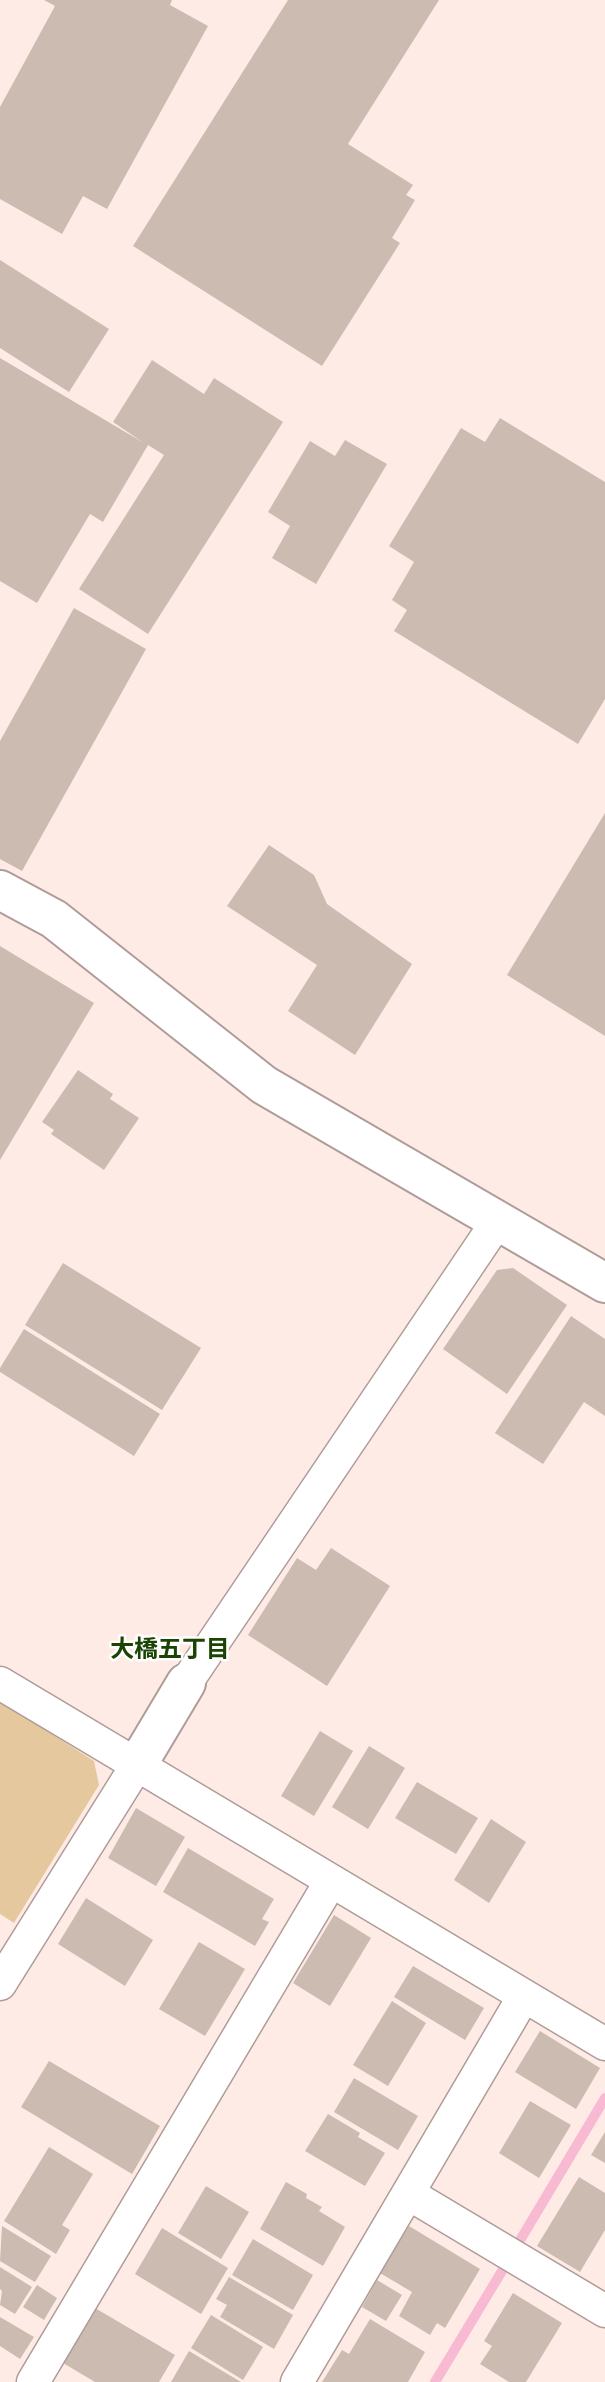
<!DOCTYPE html>
<html>
<head>
<meta charset="utf-8">
<style>
  body { margin:0 }
  canvas { display:block; background:#ffebe6 }
</style>
</head>
<body>
<canvas width="605" height="2382"></canvas>
<script>
const ctx = document.querySelector('canvas').getContext('2d');
ctx.lineJoin = 'round';
function paint(path, color) {
  ctx.fillStyle = color;
  ctx.fill(path, 'evenodd');
}
function stroke(path, color, width, dash) {
  ctx.strokeStyle = color;
  ctx.lineWidth = width;
  ctx.lineCap = dash ? 'butt' : 'round';
  ctx.setLineDash(dash || []);
  ctx.stroke(path);
}
function label(font, color, halo, rows, align = 'center') {
  ctx.font = font + ' "Fira Sans Condensed","Noto Sans JP",sans-serif';
  ctx.lineWidth = 5;
  ctx.setLineDash([]);
  ctx.textBaseline = 'middle';
  ctx.strokeStyle = halo;
  ctx.fillStyle = color;
  for (const [text, x, y, turn = 0] of rows) {
    ctx.save();
    ctx.translate(x, y);
    ctx.rotate((+turn || 0) * Math.PI / 180);
    ctx.textAlign = isNaN(turn) ? turn : align;
    if (halo) ctx.strokeText(text, 0, 0);
    ctx.fillText(text, 0, 0);
    ctx.restore();
  }
}
paint(new Path2D(`
  M0,1701L94,1761L99,1785L14,1923L0,1914Z`), '#e6c89e');
stroke(new Path2D(`
  M519,2242L605,2098
  M435,2382L502,2271`), '#f8b9d2', 10);
paint(new Path2D(`
  M44,0H172L170,5L208,26L107,209L83,196L62,234L0,199V107L55,6Z
  M288,0H439L348,144L413,185L406,195L415,200L392,238L400,243L322,366L133,246Z
  M0,260L109,329L69,392L0,348Z
  M0,358L144,443L113,422L152,360L204,394L214,378L283,422L148,634L79,589L164,455L148,445L103,522L90,514L37,603L0,581Z
  M500,418L605,482V699L578,744L394,631L407,610L392,600L414,562L389,546L461,428L485,442Z
  M345,440L387,464L316,584L272,558L290,526L268,512L310,441L335,456Z
  M74,608L146,649L22,871L0,859V741Z
  M605,813V1036L507,975Z
  M269,845L314,875L327,904L412,964L355,1055L288,1011L317,965L227,906Z
  M0,946L94,1003L0,1160Z
  M78,1070L113,1094L110,1099L139,1118L104,1170L51,1134L54,1130L42,1122Z
  M63,1263L201,1348L162,1410L25,1325Z
  M513,1268L567,1305L507,1394L443,1349L497,1270Z
  M571,1316L605,1339V1416L584,1402L543,1464L495,1433Z
  M24,1329L160,1414L134,1456L0,1372V1368Z
  M331,1548L390,1586L327,1686L248,1635L297,1558L316,1570Z
  M320,1731L353,1751L314,1816L281,1796Z
  M369,1746L405,1768L368,1829L332,1807Z
  M417,1782L478,1818L456,1854L395,1818Z
  M136,1808L185,1837L156,1886L108,1858Z
  M491,1819L526,1842L489,1903L454,1880Z
  M188,1848L274,1899L262,1919L269,1922L255,1946L163,1892Z
  M86,1898L153,1940L125,1986L58,1944Z
  M334,1915L371,1938L330,2006L293,1983Z
  M199,1942L245,1969L205,2036L159,2009Z
  M413,1966L484,2008L465,2040L394,1997Z
  M392,2001L426,2023L388,2086L353,2065Z
  M540,2031L600,2068L576,2109L515,2072Z
  M49,2061L160,2126L132,2174L21,2107Z
  M354,2078L418,2116L398,2150L334,2112Z
  M530,2101L571,2125L539,2178L499,2153Z
  M328,2114L360,2133L358,2137L385,2153L365,2186L305,2151Z
  M605,2132V2163L591,2155Z
  M49,2147L93,2174L62,2225L70,2230L56,2254L4,2221Z
  M579,2177L605,2193V2230L580,2272L537,2246Z
  M286,2182L307,2194L306,2198L322,2207L319,2211L345,2227L323,2266L260,2229Z
  M206,2186L249,2212L221,2259L178,2233Z
  M2,2226L51,2256L35,2282L0,2261Z
  M409,2226L480,2269L445,2328L437,2323L430,2335L399,2316L412,2292L380,2273Z
  M162,2228L228,2268L201,2314L135,2274Z
  M253,2239L313,2275L293,2310L232,2275Z
  M0,2267L32,2287L15,2314L0,2305L2,2291L0,2289Z
  M229,2277L293,2315L274,2349L220,2317L227,2305L216,2299Z
  M377,2280L402,2295L386,2321L362,2307Z
  M37,2285L57,2298L44,2320L23,2307Z
  M513,2293L562,2323L526,2382H509L480,2364L492,2346L484,2341Z
  M95,2308L175,2355L159,2382H95L63,2363Z
  M211,2315L263,2347L243,2380L191,2348Z
  M0,2317L34,2337L20,2359L0,2346Z
  M370,2319L425,2352L408,2382H322L342,2350L349,2354Z
  M189,2351L241,2382H171Z`), '#cbbbb1');
const street = new Path2D(`
  M0,1683L605,2044
  M186,1683L497,1222
  M0,1984L137,1765
  M409,2194L605,2311
  M33,2382L331,1881
  M297,2382L524,1996`);
const secondary = new Path2D(`
  M0,890L54,919L264,1085L605,1283
  M137,1765L186,1683`);
stroke(street, '#af9c98', 35);
stroke(secondary, '#af9c98', 42);
stroke(street, '#fff', 32);
stroke(secondary, '#fff', 38);
label('bold 24px', '#1a4304', '#fdfdfd', [
  ["大橋五丁目",170,1650]
]);
</script>
</body>
</html>
